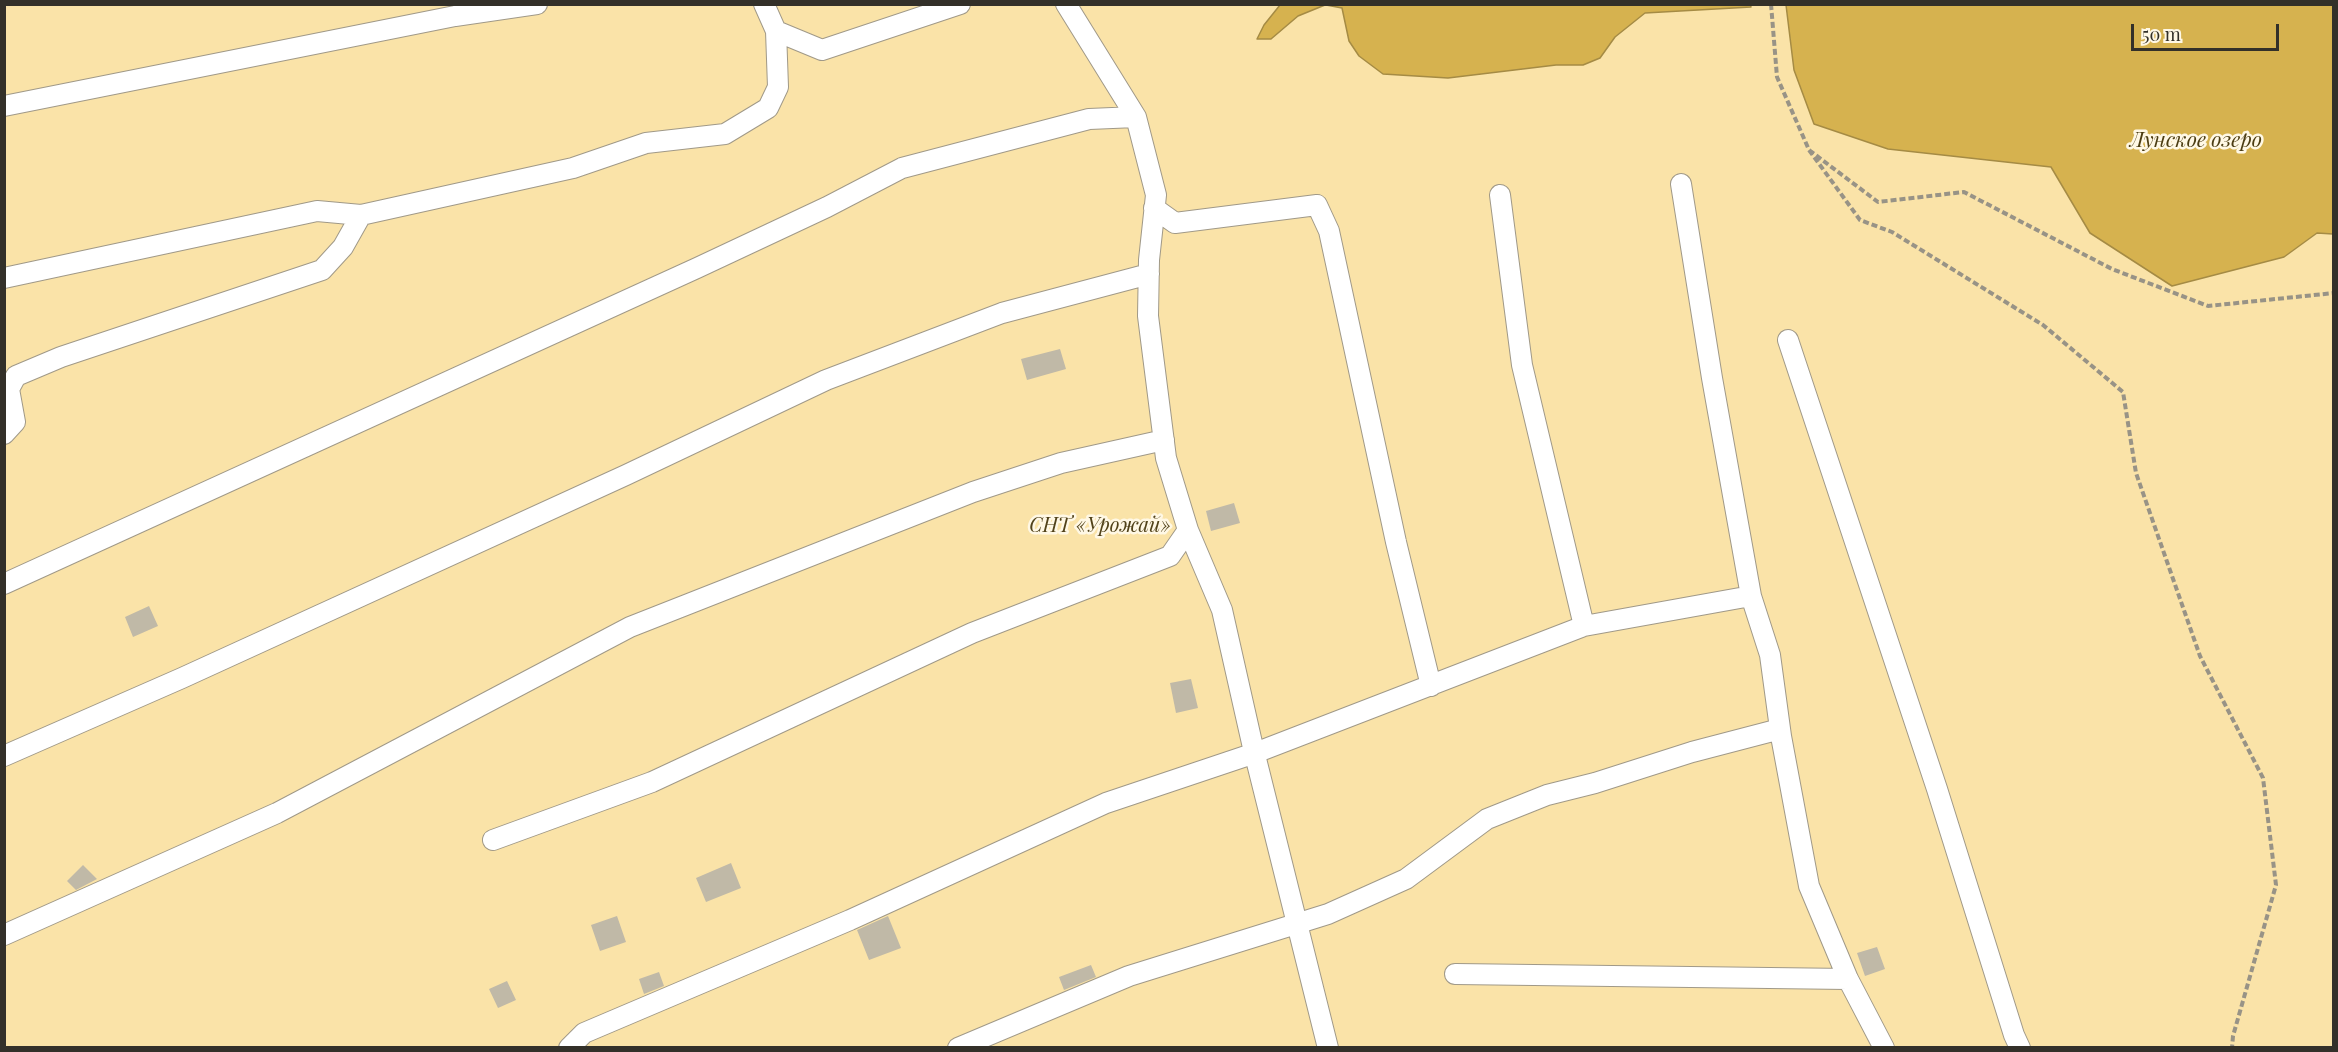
<!DOCTYPE html>
<html>
<head>
<meta charset="utf-8">
<style>
  body { margin:0 }
  #map { position:relative; width:2338px; height:1052px; overflow:hidden; background:#fff8e5; font-family:"Playfair Display",serif }
  canvas { display:block }
  .frame { position:absolute; inset:0; border:6px solid #333029; pointer-events:none }
  .scale { position:absolute; left:2131px; top:24px; width:148px; height:27px; box-sizing:border-box; border:3px solid #333029; border-top:0; padding-left:8px; font-size:18px; line-height:21px; white-space:nowrap; color:#333029; -webkit-text-stroke:4px #fff8e5; paint-order:stroke }
</style>
</head>
<body>
<div id="map">
<canvas width="2338" height="1052"></canvas>
<div class="frame"></div>
<div class="scale">50 m</div>
</div>
<script>
const ctx = document.querySelector('canvas').getContext('2d');
ctx.lineJoin = 'round';
function paint(path, color) {
  ctx.fillStyle = color;
  ctx.fill(path, 'evenodd');
}
function stroke(path, color, width, dash) {
  ctx.strokeStyle = color;
  ctx.lineWidth = width;
  ctx.lineCap = dash ? 'butt' : 'round';
  ctx.setLineDash(dash || []);
  ctx.stroke(path);
}
function label(font, color, halo, rows, align = 'center') {
  ctx.font = font + ' "Playfair Display",serif';
  ctx.lineWidth = 5;
  ctx.setLineDash([]);
  ctx.textBaseline = 'middle';
  ctx.strokeStyle = halo;
  ctx.fillStyle = color;
  for (const [text, x, y, turn = 0] of rows) {
    ctx.save();
    ctx.translate(x, y);
    ctx.rotate((+turn || 0) * Math.PI / 180);
    ctx.textAlign = isNaN(turn) ? turn : align;
    if (halo) ctx.strokeText(text, 0, 0);
    ctx.fillText(text, 0, 0);
    ctx.restore();
  }
}
paint(new Path2D(`
  M5,5H1786L1794,70L1888,149L2051,167L2090,233L2284,257L2317,233L2333,234V1047L5,1048Z`), '#fae3a8');
const water = new Path2D(`
  M1750,4L1751,7L1645,13L1615,37L1600,58L1583,65H1556L1448,78L1383,74L1359,56L1349,41L1342,8L1326,5Z
  M1280,5V4L1325,5L1298,16L1271,39H1257L1264,25Z
  M1786,5H2333V234L2317,233L2284,257L2172,286L2090,233L2051,167L1888,149L1814,124L1794,70Z`);
paint(water, '#d6b24f');
stroke(water, '#a58b44', 1.5);
paint(new Path2D(`
  M1060,349L1066,369L1027,380L1021,359Z
  M1234,503L1240,523L1211,531L1206,511Z
  M149,606L158,626L133,637L125,617Z
  M1191,679L1198,708L1176,713L1170,683Z
  M731,863L741,888L706,902L696,878Z
  M83,865L97,879L76,890L67,881Z
  M617,916L626,942L600,951L591,925Z
  M888,916L901,948L869,960L857,930Z
  M1877,947L1885,969L1865,976L1857,953Z
  M1091,965L1096,977L1064,990L1059,977Z
  M659,972L664,986L644,994L639,979Z
  M507,981L516,1000L498,1008L489,989Z`), '#c0b9a7');
const minor = new Path2D(`
  M764,4L776,31L822,50L960,4
  M1066,4L1136,117L1156,195L1149,260L1148,316L1166,458L1188,530L1222,610L1252,743L1328,1048
  M4,106L455,16L537,4
  M1681,184L1712,378L1751,596L1770,655L1781,736L1809,886L1848,979L1884,1048
  M1500,195L1522,365L1584,626
  M1154,208L1175,223L1317,205L1329,231L1396,542L1431,686
  M4,278L317,211L361,215
  M1788,340L1937,789L2014,1035L2020,1048
  M4,434L15,422L9,389L16,376L61,357L322,270L343,247L361,215L573,168L646,143L725,134L768,108L778,87L776,31
  M4,584L697,268L827,207L902,168L1089,119L1136,117
  M4,756L182,678L626,475L826,380L1002,313L1149,274
  M493,840L652,782L972,633L1170,556L1188,530
  M4,935L277,813L630,627L973,492L1061,463L1164,440
  M1455,974L1848,979
  M569,1048L584,1033L850,920L1106,803L1255,753L1584,626L1751,596
  M958,1048L1129,976L1328,914L1406,879L1487,819L1547,795L1595,783L1692,752L1780,729`);
stroke(minor, '#a09988', 22);
stroke(new Path2D(`
  M1771,4L1777,77L1809,150L1878,202L1964,192L2112,269L2208,306L2334,293
  M1809,150L1860,220L1892,232L2043,325L2123,392L2136,473L2200,656L2263,778L2276,885L2233,1036L2232,1048`), '#989386', 4, [6, 3]);
stroke(minor, '#fff', 20);
label('italic 20px', '#514219', '#fff8e5', [
  ["СНТ «Урожай»",1100,526]
]);
label('italic 21px', '#4c3d13', '#fff8e5', [
  ["Лунское озеро",2196,140]
]);
</script>
</body>
</html>
